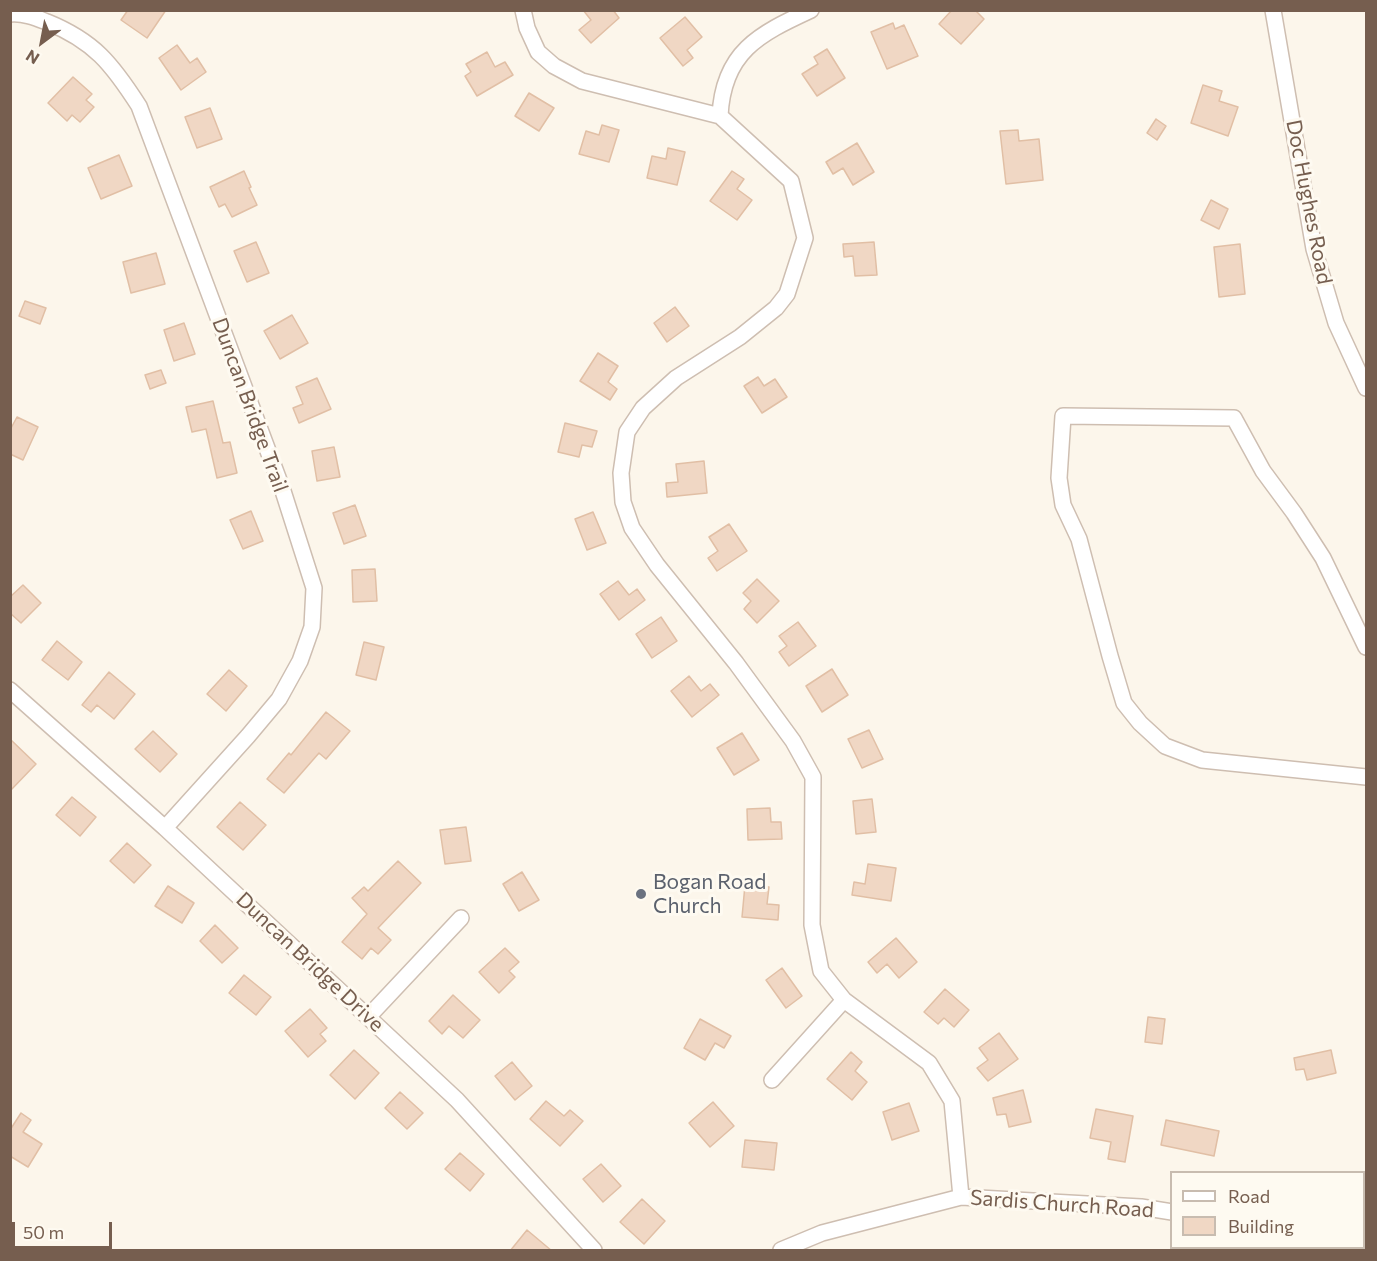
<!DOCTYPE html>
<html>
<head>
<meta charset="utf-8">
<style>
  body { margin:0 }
  #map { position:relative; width:1377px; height:1261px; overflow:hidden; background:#fcf6eb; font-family:Commissioner,sans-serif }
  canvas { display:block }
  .frame { position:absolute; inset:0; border:12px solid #765e4f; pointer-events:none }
  .legend { position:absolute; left:1170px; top:1171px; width:195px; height:78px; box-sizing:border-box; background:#fefaf1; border:2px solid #c8bcb0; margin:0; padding:8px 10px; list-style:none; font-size:18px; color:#765e4f }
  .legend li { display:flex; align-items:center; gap:12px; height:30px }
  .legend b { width:30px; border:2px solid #c8bcb0 }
  .north { position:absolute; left:12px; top:12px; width:60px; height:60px; -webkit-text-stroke:4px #fefaf1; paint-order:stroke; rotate:212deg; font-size:16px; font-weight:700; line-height:24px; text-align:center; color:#765e4f }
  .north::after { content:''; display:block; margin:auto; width:21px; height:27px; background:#765e4f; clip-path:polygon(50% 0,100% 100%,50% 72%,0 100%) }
  .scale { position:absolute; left:12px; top:1222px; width:100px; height:27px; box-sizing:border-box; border:3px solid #765e4f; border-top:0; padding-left:8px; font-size:18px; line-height:21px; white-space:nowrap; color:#765e4f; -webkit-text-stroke:4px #fefaf1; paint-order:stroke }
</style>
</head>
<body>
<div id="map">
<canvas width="1377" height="1261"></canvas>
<div class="frame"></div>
<ul class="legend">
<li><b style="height:8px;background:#fff"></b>Road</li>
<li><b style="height:16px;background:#f0d7c4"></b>Building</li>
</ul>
<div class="north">N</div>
<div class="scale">50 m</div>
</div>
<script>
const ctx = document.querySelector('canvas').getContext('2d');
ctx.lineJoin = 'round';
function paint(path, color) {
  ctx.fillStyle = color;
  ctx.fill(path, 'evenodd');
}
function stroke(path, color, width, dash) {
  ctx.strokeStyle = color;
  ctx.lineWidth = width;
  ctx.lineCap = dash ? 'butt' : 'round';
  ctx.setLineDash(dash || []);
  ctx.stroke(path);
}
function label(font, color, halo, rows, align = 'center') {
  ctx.font = font + ' Commissioner,sans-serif';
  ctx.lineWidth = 6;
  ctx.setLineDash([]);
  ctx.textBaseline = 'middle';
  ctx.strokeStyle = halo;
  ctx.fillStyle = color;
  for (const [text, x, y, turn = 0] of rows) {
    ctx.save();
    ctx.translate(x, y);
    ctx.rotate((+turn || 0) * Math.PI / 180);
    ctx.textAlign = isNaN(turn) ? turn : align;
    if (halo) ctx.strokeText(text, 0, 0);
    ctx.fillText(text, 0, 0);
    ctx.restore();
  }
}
const building = new Path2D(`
  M128,10H166L147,38L121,20Z
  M583,10H613L619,18L591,43L579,30L591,20Z
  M952,10H975L984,19L961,44L939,24Z
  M685,17L702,37L687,50L693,58L683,66L660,38Z
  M893,23L895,29L904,25L918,56L887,69L871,32Z
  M177,45L190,63L197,58L206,72L181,90L159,58Z
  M827,49L845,78L817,96L802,74L818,64L814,57Z
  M487,52L495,67L505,62L513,75L477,96L465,76L471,72L466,64Z
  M73,77L92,94L86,100L94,107L80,122L72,115L67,121L48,103Z
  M1203,85L1222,91L1219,101L1238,107L1228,136L1191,123Z
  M529,93L554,108L539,131L515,116Z
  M210,108L222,139L197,148L185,117Z
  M1156,119L1166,126L1157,140L1147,133Z
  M602,125L619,130L609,162L579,154L586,131L599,135Z
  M1018,130L1019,141L1039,139L1043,180L1006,184L1000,131Z
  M857,143L874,172L853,185L843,168L833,174L826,162Z
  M668,148L685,152L677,185L647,178L652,156L666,159Z
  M119,155L132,186L101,199L88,168Z
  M244,171L251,187L249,188L257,205L232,217L225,204L219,207L210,187Z
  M732,171L744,179L737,189L752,200L737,220L710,201Z
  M1211,200L1228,209L1219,229L1201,220Z
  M256,242L269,273L247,282L234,251Z
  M874,242L877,275L855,276L853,256L844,257L843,244Z
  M1240,244L1245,294L1219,297L1214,247Z
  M156,253L165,284L131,293L123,262Z
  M25,301L46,308L40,324L19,316Z
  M675,307L689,326L667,342L654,323Z
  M292,315L308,343L280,359L264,331Z
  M184,323L195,354L174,361L164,330Z
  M598,353L618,366L608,382L617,389L610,400L580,381Z
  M161,370L166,383L150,389L145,375Z
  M758,377L764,386L775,379L787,397L762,413L744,386Z
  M317,378L331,409L299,423L293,408L303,404L296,387Z
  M213,401L223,443L230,442L237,473L217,478L206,429L192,432L186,407Z
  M17,417L38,427L23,460L10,454V430Z
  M565,423L597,431L592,447L582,445L579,457L558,452Z
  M334,447L340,477L317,481L312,451Z
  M704,461L707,493L667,497L666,483L678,482L676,464Z
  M355,505L366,536L344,544L333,513Z
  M251,511L263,541L243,549L230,520Z
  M593,512L606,543L587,550L575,519Z
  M729,524L747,551L717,571L708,558L718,551L709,537Z
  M375,569L377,601L353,602L352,570Z
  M757,579L779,601L757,623L744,609L751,601L743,593Z
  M618,581L629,595L637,589L645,600L619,620L600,594Z
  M23,585L41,603L21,623L10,613V597Z
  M661,617L677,641L652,658L636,634Z
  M798,622L816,646L789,666L779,652L787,646L779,636Z
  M57,641L82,662L68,680L42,660Z
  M364,642L384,647L376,680L356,675Z
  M832,669L848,695L822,712L806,686Z
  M229,670L247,686L226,711L207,694Z
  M109,672L135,694L114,719L97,705L91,712L82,705Z
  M689,676L701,691L710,684L719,695L692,717L671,691Z
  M326,712L350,731L326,759L319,753L284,793L267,779L289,753L291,755Z
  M869,730L883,759L862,768L848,739Z
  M153,731L177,754L160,772L135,749Z
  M742,733L759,760L734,775L717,748Z
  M10,739L36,764L10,791Z
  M72,797L96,817L80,836L56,815Z
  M872,799L876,832L856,834L853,801Z
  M240,802L266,825L243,850L217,827Z
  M770,808L771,822H781L782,839L748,840L747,809Z
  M466,827L471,861L445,864L440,830Z
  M127,843L151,865L134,883L110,861Z
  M398,861L421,883L378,928L391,940L378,954L371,948L362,959L342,942L367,914L352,898L364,887L368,891Z
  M868,864L896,868L891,901L852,895L854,882L865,884Z
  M522,872L539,900L519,911L503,884Z
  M745,885L769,887L767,904L779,905L778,920L742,917Z
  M168,886L194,903L182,923L155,906Z
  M215,925L238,948L222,963L200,941Z
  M896,938L917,962L899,978L887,964L877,973L868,962Z
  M505,948L519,962L509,971L515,977L499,993L479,972Z
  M782,968L802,996L786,1008L766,980Z
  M244,975L271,997L256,1015L229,993Z
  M945,989L969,1010L954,1027L944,1018L938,1024L924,1012Z
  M453,995L480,1020L463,1038L449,1026L442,1034L429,1021Z
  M310,1009L327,1028L320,1034L326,1041L308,1057L285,1031Z
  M1148,1017L1165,1019L1162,1044L1145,1042Z
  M700,1019L731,1036L724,1048L715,1043L705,1060L684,1048Z
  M999,1033L1018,1059L988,1081L977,1068L988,1060L979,1048Z
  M354,1050L379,1073L355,1099L330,1075Z
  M1331,1050L1336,1073L1307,1080L1304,1069L1296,1070L1294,1058Z
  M851,1052L862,1062L855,1071L867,1082L852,1100L827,1079Z
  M512,1062L532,1086L515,1100L495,1076Z
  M1023,1090L1031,1122L1009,1127L1006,1114L997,1115L993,1098Z
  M400,1092L423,1113L407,1129L385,1108Z
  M546,1101L564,1116L570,1110L583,1121L560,1146L530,1119Z
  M713,1102L734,1126L710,1147L689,1123Z
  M909,1103L919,1131L892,1140L883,1112Z
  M1096,1109L1133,1116L1125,1162L1108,1159L1111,1142L1090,1138Z
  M21,1113L31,1120L23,1132L42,1144L28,1167L10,1156V1130Z
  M1166,1120L1219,1131L1214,1156L1161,1145Z
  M745,1140L777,1143L774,1170L742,1167Z
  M460,1153L484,1174L470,1191L445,1169Z
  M601,1164L621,1186L603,1202L583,1179Z
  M642,1199L665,1221L644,1244L620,1222Z
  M527,1230L552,1251H510Z`);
paint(building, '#f0d7c4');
stroke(building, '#e1bfa5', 1.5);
const minor = new Path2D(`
  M523,10L527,28L538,52L554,66L582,81L720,116L791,181L805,238L787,294L776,308L740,337L676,378L643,408L627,432L621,473L623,502L632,528L657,565L736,663L793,741L813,777L812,925L821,971L844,1000L929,1063L952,1101L961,1197
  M1273,10L1314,249L1336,323L1366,388
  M10,14C24,13 34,17 47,22C94,41 112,64 139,106L283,491L314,588L312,627L300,661L279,699L248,736L165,828
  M720,116C723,52 759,34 811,10
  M1366,647L1323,558L1294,513L1263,471L1234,418L1063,416L1059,478L1063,505L1079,539L1110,656L1124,703L1140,723L1165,746L1202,760L1366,777
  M10,690L165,828L457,1100L594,1250
  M369,1016L461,918
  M772,1080L844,1000
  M1364,1240L1366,1241
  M781,1250L822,1233L961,1197L1141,1207L1172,1212`);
stroke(minor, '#cebeb1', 18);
stroke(minor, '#fff', 15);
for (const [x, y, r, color] of [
  [641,894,6,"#6b7280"]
]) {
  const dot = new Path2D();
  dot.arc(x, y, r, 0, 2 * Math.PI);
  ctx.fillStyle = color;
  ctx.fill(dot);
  stroke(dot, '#fefaf1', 2);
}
label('21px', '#765e4f', '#fefaf1', [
  ["Doc Hughes Road",1309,202,79],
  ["Duncan Bridge Trail",250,405,70],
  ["Duncan Bridge Drive",310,962,43],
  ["Sardis Church Road",1062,1204,4]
]);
label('21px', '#5b616d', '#fefaf1', [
  ["Bogan Road",653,882],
  ["Church",653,906]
], 'left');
</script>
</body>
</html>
